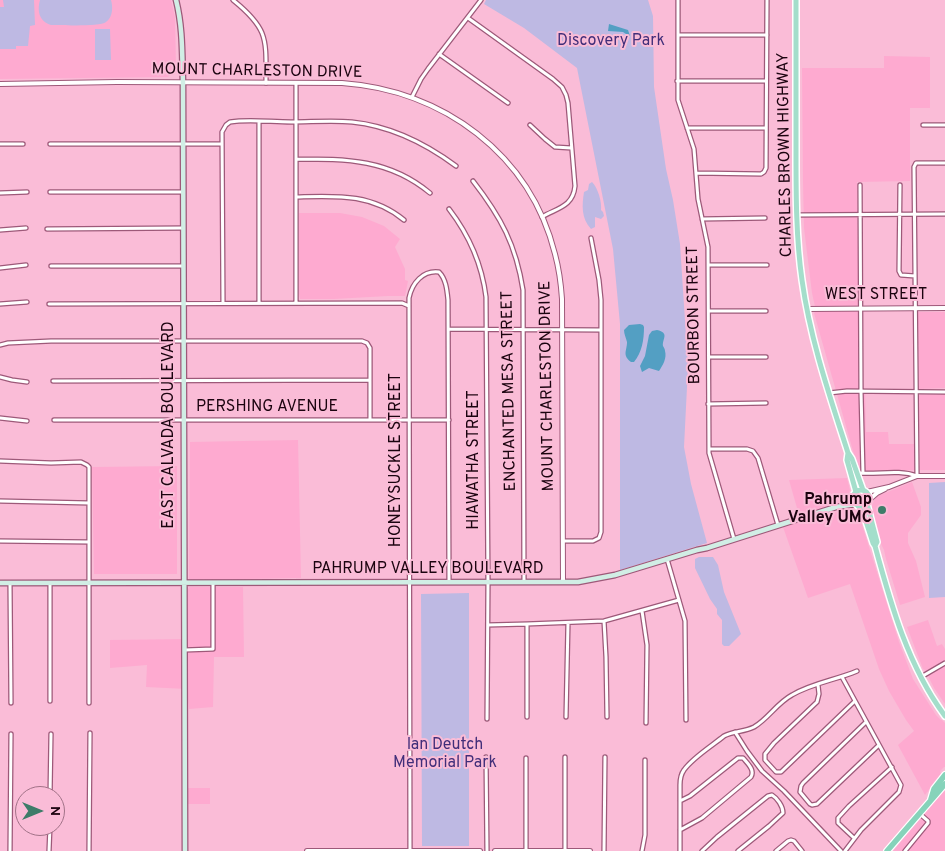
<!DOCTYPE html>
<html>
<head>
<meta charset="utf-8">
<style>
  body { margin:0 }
  #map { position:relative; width:945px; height:851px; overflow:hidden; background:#fabcd7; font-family:Overpass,sans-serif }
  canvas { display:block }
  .north { position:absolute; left:15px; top:786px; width:50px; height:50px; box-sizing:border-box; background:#fabcd7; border:1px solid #a17287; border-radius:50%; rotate:90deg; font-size:14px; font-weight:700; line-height:20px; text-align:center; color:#1b030f }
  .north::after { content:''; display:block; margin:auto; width:18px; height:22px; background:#3e7c69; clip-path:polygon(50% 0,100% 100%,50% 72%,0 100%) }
</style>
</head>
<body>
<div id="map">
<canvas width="945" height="851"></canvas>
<div class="north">N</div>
</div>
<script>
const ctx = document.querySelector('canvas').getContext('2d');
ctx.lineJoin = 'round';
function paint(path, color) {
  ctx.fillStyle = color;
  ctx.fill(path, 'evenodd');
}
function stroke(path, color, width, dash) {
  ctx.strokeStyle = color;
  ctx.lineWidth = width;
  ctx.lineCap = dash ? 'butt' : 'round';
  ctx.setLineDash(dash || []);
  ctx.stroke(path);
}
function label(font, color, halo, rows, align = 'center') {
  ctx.font = font + ' Overpass,sans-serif';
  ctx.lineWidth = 4;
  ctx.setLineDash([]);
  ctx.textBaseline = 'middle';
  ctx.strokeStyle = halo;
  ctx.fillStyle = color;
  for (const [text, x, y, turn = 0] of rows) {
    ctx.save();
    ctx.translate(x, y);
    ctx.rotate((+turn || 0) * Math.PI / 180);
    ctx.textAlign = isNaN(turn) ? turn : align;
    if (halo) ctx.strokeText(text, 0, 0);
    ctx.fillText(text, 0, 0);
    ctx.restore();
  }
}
paint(new Path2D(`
  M0,0H171L175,17L176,69L168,77L0,79Z
  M884,56L930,57V108H910V181L857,182L859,322L858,389L865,390L866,432H888L889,444H914L915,470L867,471L859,468L853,451L814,313L816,311L812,293L804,228L803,181L802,68H884Z
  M299,213H340L362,217L384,226L400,239L395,247L405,269V280L408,281L405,296H388L334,299H300L299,294Z
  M918,312H945V388L919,389Z
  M945,394V470H920L919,395Z
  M298,440L301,578L189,580L190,442Z
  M177,466V574H94L92,467Z
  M847,478L850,490L848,497L846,500L799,515L789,480Z
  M912,482L921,507V515L908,533V543L916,561L925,597L900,605L886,559L884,550L881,544L871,507L875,499L878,496Z
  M848,508L853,509L858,512L899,642L913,679L936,715L941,720H942L945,723V767H944L940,771L941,774L925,795L898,745L914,731L906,720L889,691L879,669L850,584L808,598L783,527L833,513Z
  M189,587H243L244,657H214L213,707L189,709L187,689L146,687L147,665L110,668V640L187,639V592Z
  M928,620L937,646L942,644L945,649V704L934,688L925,670L923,669L907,627Z
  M187,788H210V804H188Z
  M945,788V851H893L918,821Z`), '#feaad0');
paint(new Path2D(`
  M3,0H34L35,25L30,26L28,46H16V49H0V7H4Z
  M40,0H111C113,7 113,17 106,22C100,27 61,25 51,25C39,21 37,11 40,0Z
  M486,0H648L653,16L654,87L666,169L673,200L680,244L688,367L684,447L691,484L707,543L620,570V324L613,249L577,68L524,28L484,4Z
  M95,29H110L111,60H95Z
  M592,182C598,188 602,202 601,210L603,212L604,216L601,219L595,217V227L591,229C581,218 582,205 584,192L588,190L589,184Z
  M945,482V597L929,598V483Z
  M699,557H713L718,565L724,592L741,634L729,646H724L722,644V620L717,614V609L710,599L695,568V559Z
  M469,593V846H422L421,594Z`), '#beb9e3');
paint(new Path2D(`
  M609,24L628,30L630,36H629L623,32L608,31Z
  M640,324L643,325L644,327C644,340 642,352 634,362H631C622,355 627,351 627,342C626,338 624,334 624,330L629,325Z
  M657,330C670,333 662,339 663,346C664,348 665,349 665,351C667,358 663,365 659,371L649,368L642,372L640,366L645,356L649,335L652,331Z`), '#539fc3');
const minor = new Path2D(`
  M233,0C269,29 266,39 266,83
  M678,0V100L694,149L698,199L708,247L709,453L734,539
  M468,18L553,79L562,87L566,95L568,103L575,186C573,207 557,208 542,217
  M678,35H767
  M439,54L508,103
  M677,81H766
  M412,97L421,79L428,69L481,0
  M530,125L545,139L555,147L571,148
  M923,125H945
  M687,128H766
  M0,144H23
  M50,144H222
  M296,159C347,159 389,159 430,193
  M696,173L761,174L764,172L766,168L767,0
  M473,181C501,217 516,245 523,290L524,582
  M860,185L861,392L863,473
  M900,185L899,271L901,275L915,276
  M50,192H183
  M0,193L27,192
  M296,197C336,196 371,193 404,220
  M449,209C469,235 482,265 486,297L488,583L487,719
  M797,215L945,214
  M702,219L765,218
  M47,229L183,228
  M0,230L26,228
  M709,265H767
  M51,266H182
  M0,268L26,265
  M223,303L222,132L226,125L230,122C249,119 271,122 291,122C311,122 332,120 352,122C391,126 425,143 456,166
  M259,303V122
  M296,303V83
  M0,304L27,302
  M49,304L402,303L409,306
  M709,311H766
  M449,329L600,330
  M0,345L8,343L51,341H362L367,343L370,348V420
  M709,357H766
  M0,377L12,380L27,382
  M53,381L370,380
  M829,393L847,391L945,392
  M708,404L766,403
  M0,418L27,421
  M54,420H449
  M709,449H747L753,451L758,458L778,525
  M0,461L51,463L81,462L87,465L89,467V703
  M858,473C877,475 898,469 917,476L914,167L916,163H945
  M0,501L89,503
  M0,541L89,542
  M563,541H593L599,538L601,532V300L599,280L591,238
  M667,559L685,621L686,720
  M10,584L11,703
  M50,584V701
  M642,611L647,645L646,723
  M604,621L606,657L607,717
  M527,624V717
  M488,625L527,624L604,621L679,600
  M185,650L213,649V583
  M842,677L901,785L899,792L861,830L845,851
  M921,677L945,663
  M818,685L819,694L817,702L774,743L765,754V760L776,772H781L855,701
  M566,717L568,623
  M866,722L803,783L801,786L800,792L810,804L812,805L817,804L879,745
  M735,732L747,751L762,771L784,791L841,851
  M486,757L487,851
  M526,758V851
  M50,796L51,734
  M680,801L690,796L738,758H743C748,764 755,770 751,777L702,818L680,830
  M854,838L838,823V818L849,806L892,767
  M10,851L11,734
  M49,851L50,826
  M89,851L90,733
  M410,851L409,298C412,283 423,270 439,272C446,279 447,290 448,300L449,582
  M565,851V757
  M604,851L605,757
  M642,851L645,835V760
  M680,851V785C680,780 681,774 684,770C692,758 713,745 724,736C733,731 744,732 754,727C768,719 777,703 792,695C812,683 836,680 857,671
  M702,851L717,837L768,796L772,795C777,798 783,806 783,813L769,826L738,851
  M776,851L788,841L791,840L794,841L802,851
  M905,851L928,823V821L920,814`);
const tertiary = new Path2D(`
  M0,84L117,82L342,83C443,90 530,154 555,254C559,269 561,284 562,299L563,582
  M807,309L945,308
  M867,492L889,487L917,476H945
  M869,500L877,493L885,489
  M307,851H480
  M495,851H590`);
const secondary = new Path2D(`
  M176,0C183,28 182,55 183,83L185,851
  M845,505L846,503L853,497
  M0,583L563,582H578L615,575L697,550L707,548L836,507L856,504`);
const primary = new Path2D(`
  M796,0C796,51 796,101 796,152C796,195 796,238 802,280C810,339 830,397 848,453L852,459L863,490
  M848,453L847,460L856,492
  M853 498a8 8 0 1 1 16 0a8 8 0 1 1-16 0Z
  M867,504L877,542L875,546
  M858,506L863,512L873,543L875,546C891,605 908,666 945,716`);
const trunk = new Path2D(`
  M931,799L934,789L945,775
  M887,851L945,784`);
stroke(minor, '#9d5979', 5.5);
stroke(tertiary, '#9d5979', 6);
stroke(secondary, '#9d5979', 7);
stroke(primary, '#fff', 8);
stroke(trunk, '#fff', 8);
stroke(minor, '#fff', 3);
stroke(tertiary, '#fff', 4);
stroke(secondary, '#d1eee5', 4.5);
stroke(primary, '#a4decb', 5);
stroke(trunk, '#86d3ba', 5.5);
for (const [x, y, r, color] of [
  [882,510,5,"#3e7c69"]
]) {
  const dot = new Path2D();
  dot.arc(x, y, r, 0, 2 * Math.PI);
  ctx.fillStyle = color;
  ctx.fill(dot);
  stroke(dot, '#fabcd7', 2);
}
label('16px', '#412e79', '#fabcd7', [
  ["Discovery Park",611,42],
  ["Ian Deutch",445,746],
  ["Memorial Park",445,764]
]);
label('16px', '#1b030f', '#fabcd7', [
  ["MOUNT CHARLESTON DRIVE",257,72,1],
  ["CHARLES BROWN HIGHWAY",786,155,-91],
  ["WEST STREET",876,296],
  ["BOURBON STREET",695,315,-91],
  ["MOUNT CHARLESTON DRIVE",548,386,-91],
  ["ENCHANTED MESA STREET",510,391,-91],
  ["PERSHING AVENUE",267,408],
  ["EAST CALVADA BOULEVARD",170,425,-90],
  ["HONEYSUCKLE STREET",397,460,-90],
  ["HIAWATHA STREET",475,460,-90],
  ["PAHRUMP VALLEY BOULEVARD",428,570]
]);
label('bold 16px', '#1b030f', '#fabcd7', [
  ["Pahrump",872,501],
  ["Valley UMC",872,519]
], 'right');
</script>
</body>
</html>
